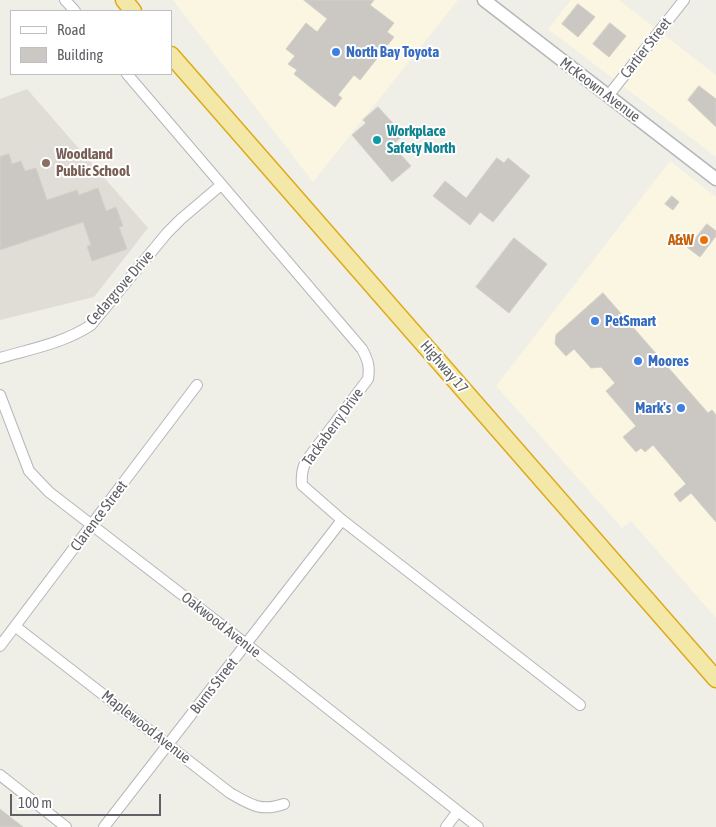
<!DOCTYPE html>
<html>
<head>
<meta charset="utf-8">
<style>
  body { margin:0 }
  #map { position:relative; width:716px; height:827px; overflow:hidden; background:#efeee7; font-family:"Asap Condensed",sans-serif }
  canvas { display:block }
  .legend { position:absolute; left:10px; top:10px; width:162px; height:65px; box-sizing:border-box; background:#fff; border:1px solid #bfc0c2; margin:0; padding:6px 9px; list-style:none; font-size:15px; color:#5f6166 }
  .legend li { display:flex; align-items:center; gap:10px; height:25px }
  .legend b { width:25px; border:1px solid #bfc0c2 }
  .scale { position:absolute; left:10px; top:794px; width:151px; height:22px; box-sizing:border-box; border:2px solid #5f6166; border-top:0; padding-left:6px; font-size:15px; line-height:18px; white-space:nowrap; color:#5f6166; -webkit-text-stroke:4px #fff; paint-order:stroke }
</style>
</head>
<body>
<div id="map">
<canvas width="716" height="827"></canvas>
<ul class="legend">
<li><b style="height:6px;background:#fff"></b>Road</li>
<li><b style="height:14px;background:#cbc8c4"></b>Building</li>
</ul>
<div class="scale">100 m</div>
</div>
<script>
const ctx = document.querySelector('canvas').getContext('2d');
ctx.lineJoin = 'round';
function paint(path, color) {
  ctx.fillStyle = color;
  ctx.fill(path, 'evenodd');
}
function stroke(path, color, width, dash) {
  ctx.strokeStyle = color;
  ctx.lineWidth = width;
  ctx.lineCap = dash ? 'butt' : 'round';
  ctx.setLineDash(dash || []);
  ctx.stroke(path);
}
function label(font, color, halo, rows, align = 'center') {
  ctx.font = font + ' "Asap Condensed",sans-serif';
  ctx.lineWidth = 4;
  ctx.setLineDash([]);
  ctx.textBaseline = 'middle';
  ctx.strokeStyle = halo;
  ctx.fillStyle = color;
  for (const [text, x, y, turn = 0] of rows) {
    ctx.save();
    ctx.translate(x, y);
    ctx.rotate((+turn || 0) * Math.PI / 180);
    ctx.textAlign = isNaN(turn) ? turn : align;
    if (halo) ctx.strokeText(text, 0, 0);
    ctx.fillText(text, 0, 0);
    ctx.restore();
  }
}
paint(new Path2D(`
  M173,0H458L313,182Z
  M571,0H619L716,75V157L548,29Z
  M670,161L716,197V618L631,521L622,528L496,386Z`), '#fbf6e1');
paint(new Path2D(`
  M27,89L148,228L94,297L0,320V99Z`), '#dfddd6');
const building = new Path2D(`
  M304,0H374L370,5L394,23L387,32L394,37L360,80L354,75L338,95L342,98L335,107L294,74L297,70L288,64L295,56L286,49L306,23L317,32L327,19Z
  M578,4L595,17L578,37L562,24Z
  M610,23L626,36L609,57L593,44Z
  M699,86L716,99V127L688,100Z
  M378,107L404,135L392,145L411,166L392,182L352,135L366,123L363,120Z
  M9,154L12,164L21,161L25,171L36,168L47,200L77,190L79,195L98,188L106,211L116,207L123,226L119,227L127,249L92,261L87,246L91,245L83,222L0,250V157Z
  M497,158L504,163L508,158L530,176L493,222L480,212L470,225L433,196L445,181L466,198Z
  M672,196L679,202L673,210L665,204Z
  M707,224L716,231V236L700,257L688,248Z
  M514,238L547,264L509,313L476,287Z
  M603,293L708,413L712,410L716,415V522L691,493L680,502L674,494L686,484L653,445L645,452L641,448L636,452L623,437L636,426L606,391L615,383L601,367L591,368L574,349L566,356L555,344L556,335Z
  M0,809L23,827H0Z`);
paint(building, '#cbc8c4');
stroke(building, '#d3d0c6', 1);
const minor = new Path2D(`
  M65,0L75,11
  M127,74L362,349C368,360 370,367 368,379L306,461C302,469 301,475 302,485L342,520L580,705
  M608,96L684,0
  M0,358C31,349 64,343 91,325L167,233L181,219L221,185
  M0,395L29,471L49,492L246,644L478,827
  M16,627L230,793C251,805 261,812 284,804
  M0,646L197,385
  M0,775L66,827
  M104,827L342,520
  M446,827L458,811`);
const tertiary = new Path2D(`
  M484,0L716,179`);
const trunk = new Path2D(`
  M124,0L133,11
  M171,55L716,679`);
stroke(minor, '#b4b6ba', 12);
stroke(tertiary, '#b4b6ba', 15);
stroke(trunk, '#deaa18', 19);
stroke(minor, '#fff', 10);
stroke(tertiary, '#fff', 12);
stroke(trunk, '#f4e8a8', 16);
for (const [x, y, r, color] of [
  [336,52,5,"#3f7fe0"],
  [377,140,5,"#0f9aa8"],
  [46,163,5,"#8d6e63"],
  [704,240,5,"#e8710a"],
  [595,321,5,"#3f7fe0"],
  [638,361,5,"#3f7fe0"],
  [681,408,5,"#3f7fe0"]
]) {
  const dot = new Path2D();
  dot.arc(x, y, r, 0, 2 * Math.PI);
  ctx.fillStyle = color;
  ctx.fill(dot);
  stroke(dot, '#fff', 2);
}
label('15px', '#5f6166', '#fff', [
  ["Cartier Street",646,48,-52],
  ["McKeown Avenue",600,90,37],
  ["Cedargrove Drive",120,288,-49],
  ["Highway 17",444,367,49],
  ["Tackaberry Drive",333,427,-54],
  ["Clarence Street",99,516,-53],
  ["Oakwood Avenue",221,625,38],
  ["Burns Street",214,686,-52],
  ["Maplewood Avenue",146,727,38]
]);
label('bold 15px', '#366cbe', '#fff', [
  ["North Bay Toyota",346,52],
  ["PetSmart",605,321],
  ["Moores",648,361],
  ["Mark's",671,408,"right"]
], 'left');
label('bold 15px', '#0d838f', '#fff', [
  ["Workplace",387,131],
  ["Safety North",387,148]
], 'left');
label('bold 15px', '#785e54', '#fff', [
  ["Woodland",56,154],
  ["Public School",56,171]
], 'left');
label('bold 15px', '#c56008', '#fff', [
  ["A&W",694,240]
], 'right');
</script>
</body>
</html>
